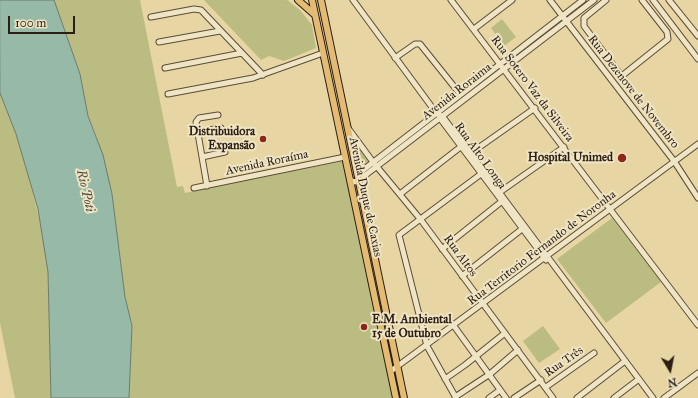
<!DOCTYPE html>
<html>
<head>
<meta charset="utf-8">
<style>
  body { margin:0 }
  #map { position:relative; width:698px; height:398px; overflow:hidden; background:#e7d6a3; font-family:"IM FELL Great Primer",serif }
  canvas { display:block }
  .north { position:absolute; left:650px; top:350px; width:40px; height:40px; -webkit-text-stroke:3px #efe4c3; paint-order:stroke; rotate:170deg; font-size:11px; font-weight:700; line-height:16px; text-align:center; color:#2c1e15 }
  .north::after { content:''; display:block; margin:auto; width:14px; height:18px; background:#2c1e15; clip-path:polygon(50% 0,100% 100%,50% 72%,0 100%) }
  .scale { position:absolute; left:8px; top:16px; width:67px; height:18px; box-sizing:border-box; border:2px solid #2c1e15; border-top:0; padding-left:5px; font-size:12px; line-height:14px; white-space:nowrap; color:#2c1e15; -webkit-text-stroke:3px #efe4c3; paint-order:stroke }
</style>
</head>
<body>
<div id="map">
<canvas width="698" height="398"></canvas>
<div class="north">N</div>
<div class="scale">100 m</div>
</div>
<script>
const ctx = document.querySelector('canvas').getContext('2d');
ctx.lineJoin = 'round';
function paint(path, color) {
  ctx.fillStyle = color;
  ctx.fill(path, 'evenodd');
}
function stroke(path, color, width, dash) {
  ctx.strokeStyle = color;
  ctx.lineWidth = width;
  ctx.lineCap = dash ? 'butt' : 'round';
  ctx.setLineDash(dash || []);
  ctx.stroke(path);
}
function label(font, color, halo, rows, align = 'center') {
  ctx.font = font + ' "IM FELL Great Primer",serif';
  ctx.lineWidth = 4;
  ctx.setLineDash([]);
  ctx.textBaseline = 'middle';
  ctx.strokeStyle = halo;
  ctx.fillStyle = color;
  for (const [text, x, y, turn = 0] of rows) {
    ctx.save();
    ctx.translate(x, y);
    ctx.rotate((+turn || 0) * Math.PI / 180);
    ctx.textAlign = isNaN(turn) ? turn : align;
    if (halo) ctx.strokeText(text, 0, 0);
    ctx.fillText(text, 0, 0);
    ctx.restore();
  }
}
paint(new Path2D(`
  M54,0H140L177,187L183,186L185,193L344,161L393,398H129L132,326L125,297L112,194L96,135L88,116L80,74Z
  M204,0H287L300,10L312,25L316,48L284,61L269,56L261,60Z
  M502,19L516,37L504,46L491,28Z
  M0,93L16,134L28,174L44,237L48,272L51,398H15L0,323Z
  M352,138L371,161L359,169Z
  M612,218L661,282L606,323L557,259Z
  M543,326L560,349L539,363L523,341Z`), '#bbbc81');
const water = new Path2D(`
  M0,0H54L80,74L88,116L103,155L112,194L125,297L132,326L129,398H51L48,272L38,209L16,134L0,93Z`);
paint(water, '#97b9a7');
stroke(water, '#6c7b6d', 1);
const minor = new Path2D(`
  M353,0L437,114
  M451,0L698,325
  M550,0L674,161L698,198
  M606,0L584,18V26L620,74L623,75L668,39L667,32L642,0
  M653,0L698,59
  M669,0L698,36
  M151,17L194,9L201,10L263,75
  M474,29L512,0
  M159,42L220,31
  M395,58L415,44H420L460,94
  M165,68L242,53
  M168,94L253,78L323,53
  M436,113L443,117L653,398
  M442,121L546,260
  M348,128L373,162L421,220L553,398
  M197,132L221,128
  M471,153L535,108
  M202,157L225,152
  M358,174L583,0
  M350,180L355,182L359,180L594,0
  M207,186L196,122L199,118L218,115
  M194,188L345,157
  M500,192L564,147
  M400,194L463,145
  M442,249L501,202
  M462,276L522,229
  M454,326L506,398
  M391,371L698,144
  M445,379L465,365L505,333
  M546,387L594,353
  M455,397L490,374L518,350
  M456,398L427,346L399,235L481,174
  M489,398L500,390
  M514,398L541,380
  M577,398L625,361
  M614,398L639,379
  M664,398L698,373`);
const major = new Path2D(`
  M298,0L315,15
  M312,0L396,398
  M321,0L404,398`);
stroke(minor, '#5b4c38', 7);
stroke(major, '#2c1e15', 8);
stroke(minor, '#efe4c3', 5);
stroke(major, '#e4bb72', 6);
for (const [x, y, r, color] of [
  [263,139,4,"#8f2418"],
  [622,158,5,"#8f2418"],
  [364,327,4,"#8f2418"]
]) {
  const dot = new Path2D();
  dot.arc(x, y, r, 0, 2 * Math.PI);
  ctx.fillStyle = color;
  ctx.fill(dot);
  stroke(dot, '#efe4c3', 1.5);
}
label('12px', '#2c1e15', '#efe4c3', [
  ["Rua Sotero Vaz da Silveira",532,89,53],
  ["Avenida Roraima",457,92,-38],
  ["Rua Dezenove de Novembro",633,92,52],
  ["Rua Alto Longa",480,156,54],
  ["Avenida Roraíma",267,163,-12],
  ["Avenida Duque de Caxias",365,197,78],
  ["Rua Territorio Fernando de Noronha",542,248,-37],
  ["Rua Altos",460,256,54],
  ["Rua Três",564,362,-35]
]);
label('bold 12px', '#2c1e15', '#efe4c3', [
  ["Distribuidora",255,132],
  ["Expansão",255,146],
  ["Hospital Unimed",613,158],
  ["E.M. Ambiental",372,320,"left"],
  ["15 de Outubro",372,334,"left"]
], 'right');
label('italic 13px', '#4c4c41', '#efe4c3', [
  ["Rio Poti",85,191,77]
]);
</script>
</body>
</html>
